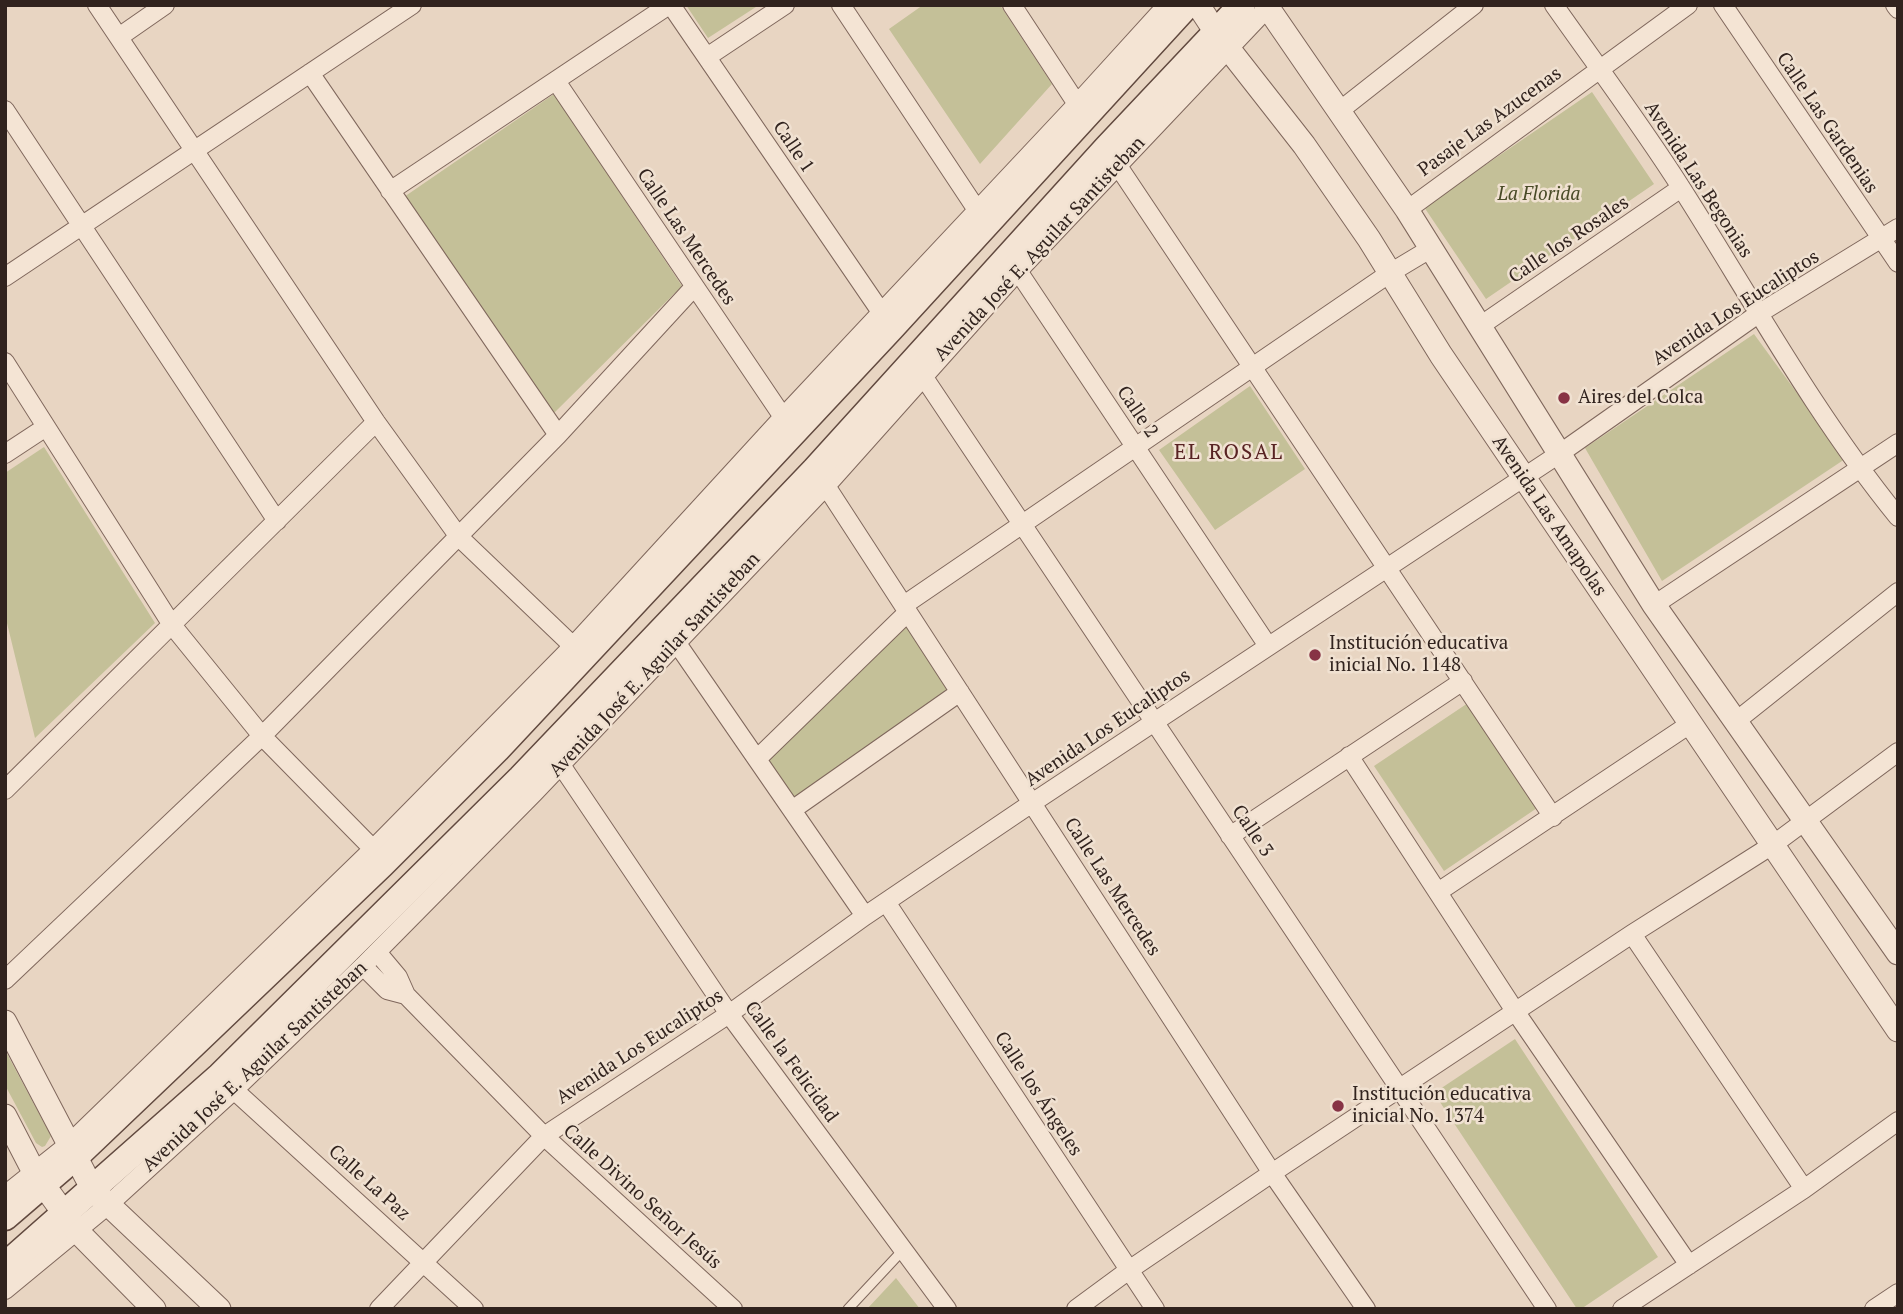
<!DOCTYPE html>
<html>
<head>
<meta charset="utf-8">
<style>
  body { margin:0 }
  #map { position:relative; width:1903px; height:1314px; overflow:hidden; background:#e8d5c2; font-family:"PT Serif",serif }
  canvas { display:block }
  .frame { position:absolute; inset:0; border:7px solid #31231e; pointer-events:none }
</style>
</head>
<body>
<div id="map">
<canvas width="1903" height="1314"></canvas>
<div class="frame"></div>
</div>
<script>
const ctx = document.querySelector('canvas').getContext('2d');
ctx.lineJoin = 'round';
function paint(path, color) {
  ctx.fillStyle = color;
  ctx.fill(path, 'evenodd');
}
function stroke(path, color, width, dash) {
  ctx.strokeStyle = color;
  ctx.lineWidth = width;
  ctx.lineCap = dash ? 'butt' : 'round';
  ctx.setLineDash(dash || []);
  ctx.stroke(path);
}
function label(font, color, halo, rows, align = 'center') {
  ctx.font = font + ' "PT Serif",serif';
  ctx.lineWidth = 5;
  ctx.setLineDash([]);
  ctx.textBaseline = 'middle';
  ctx.strokeStyle = halo;
  ctx.fillStyle = color;
  for (const [text, x, y, turn = 0] of rows) {
    ctx.save();
    ctx.translate(x, y);
    ctx.rotate((+turn || 0) * Math.PI / 180);
    ctx.textAlign = isNaN(turn) ? turn : align;
    if (halo) ctx.strokeText(text, 0, 0);
    ctx.fillText(text, 0, 0);
    ctx.restore();
  }
}
paint(new Path2D(`
  M686,5H759L708,38Z
  M923,5H1000L1052,84L980,164L889,29Z
  M1592,92L1654,184L1486,299L1424,207Z
  M554,94L682,286L553,414L404,197Z
  M1754,334L1845,459L1662,581L1585,448Z
  M1250,386L1305,469L1215,530L1159,450Z
  M44,447L155,623L35,738L5,615V473Z
  M908,622L954,696L794,800L767,758Z
  M1468,703L1537,808L1444,871L1374,766Z
  M1515,1039L1658,1257L1581,1309H1577L1434,1093Z
  M5,1050L51,1136L45,1146L42,1147L36,1143L5,1085Z
  M896,1278L920,1309H867Z`), '#c4c098');
const service = new Path2D(`
  M848,1309L903,1250`);
const minor = new Path2D(`
  M97,5L376,422L459,537L573,646
  M671,5L881,312
  M841,5L977,210
  M1012,5L1077,104
  M1554,5C1597,66 1642,126 1682,189C1752,299 1815,415 1898,517
  M1723,5L1898,263
  M1895,5L1898,9
  M119,37L165,5
  M707,57L785,5
  M310,73L558,435
  M556,81L783,417
  M5,110L277,521
  M1338,112L1474,5
  M1118,166L1553,817
  M390,191L669,5
  M1407,210L1688,5
  M1018,271L1268,646
  M5,277L412,5
  M1480,326L1681,188
  M5,362L172,625L262,736L373,849
  M923,376L1547,1309
  M5,454L46,427
  M826,486L1272,1173L1366,1309
  M904,605L1390,273L1430,249
  M1654,605L1898,443
  M676,642L865,916
  M1735,722L1898,592
  M1349,756L1515,1011L1689,1265
  M757,759L908,612
  M561,765L729,1014L947,1309
  M5,790L376,422
  M792,810L960,692
  M1230,836L1463,681
  M1438,892L1690,724
  M886,902L1155,1309
  M1632,934L1804,1189
  M377,952L398,977L406,995L544,1136L733,1309
  M363,966L387,990L406,995
  M5,980L262,736L558,435L694,287
  M234,1090L474,1309
  M5,1195L69,1144L373,849L573,646L783,417L1077,104L1167,5
  M5,1290L108,1205L234,1090L363,966L534,793L826,486L1018,271L1270,5
  M379,1309L544,1136L729,1014L865,916L1032,803L1559,454L1758,314L1898,228
  M1076,1309L1129,1270L1272,1173L1632,934L1774,844L1898,752
  M1622,1309L1804,1189L1898,1121
  M1874,1309L1898,1293`);
const tertiary = new Path2D(`
  M1198,5L1217,34L1304,145L1369,239L1441,355L1898,1030
  M1266,5L1407,210L1654,605L1898,953
  M5,1022L93,1190L219,1309
  M5,1116L34,1172L77,1231L154,1309`);
const secondary = new Path2D(`
  M5,1217L76,1156L201,1037L382,864L497,749L891,328L1187,5
  M5,1266L220,1076L521,778L815,470L1107,148L1242,5`);
stroke(service, '#7f675c', 11);
stroke(minor, '#7f675c', 20);
stroke(tertiary, '#7f675c', 25);
stroke(secondary, '#61493f', 29);
stroke(service, '#f4e4d4', 9);
stroke(minor, '#f4e4d4', 18);
stroke(tertiary, '#f4e4d4', 23);
stroke(secondary, '#f4e4d4', 26);
for (const [x, y, r, color] of [
  [1564,398,7,"#873345"],
  [1315,655,7,"#873345"],
  [1338,1106,7,"#873345"]
]) {
  const dot = new Path2D();
  dot.arc(x, y, r, 0, 2 * Math.PI);
  ctx.fillStyle = color;
  ctx.fill(dot);
  stroke(dot, '#f0e1d1', 2.5);
}
label('19px', '#31231e', '#f0e1d1', [
  ["Pasaje Las Azucenas",1490,122,-36],
  ["Calle Las Gardenias",1827,123,56],
  ["Calle 1",793,147,56],
  ["Avenida Las Begonias",1698,180,57],
  ["Calle Las Mercedes",686,237,56],
  ["Calle los Rosales",1569,240,-34],
  ["Avenida José E. Aguilar Santisteban",1040,249,-47],
  ["Avenida Los Eucaliptos",1736,308,-33],
  ["Calle 2",1137,412,56],
  ["Avenida Las Amapolas",1549,516,56],
  ["Avenida José E. Aguilar Santisteban",655,665,-47],
  ["Avenida Los Eucaliptos",1108,728,-34],
  ["Calle 3",1252,831,56],
  ["Calle Las Mercedes",1112,887,57],
  ["Avenida Los Eucaliptos",640,1047,-33],
  ["Calle la Felicidad",791,1062,54],
  ["Avenida José E. Aguilar Santisteban",255,1067,-43],
  ["Calle los Ángeles",1038,1094,57],
  ["Calle La Paz",369,1183,42],
  ["Calle Divino Señor Jesús",642,1197,42]
]);
label('italic 19px', '#494b27', '#f0e1d1', [
  ["La Florida",1539,195]
]);
label('19px', '#31231e', '#f0e1d1', [
  ["Aires del Colca",1578,398],
  ["Institución educativa",1329,644],
  ["inicial No. 1148",1329,666],
  ["Institución educativa",1352,1095],
  ["inicial No. 1374",1352,1117]
], 'left');
ctx.letterSpacing = '2px';
label('21px', '#582323', '#f0e1d1', [
  ["EL ROSAL",1229,453]
]);
ctx.letterSpacing = '0px';
</script>
</body>
</html>
